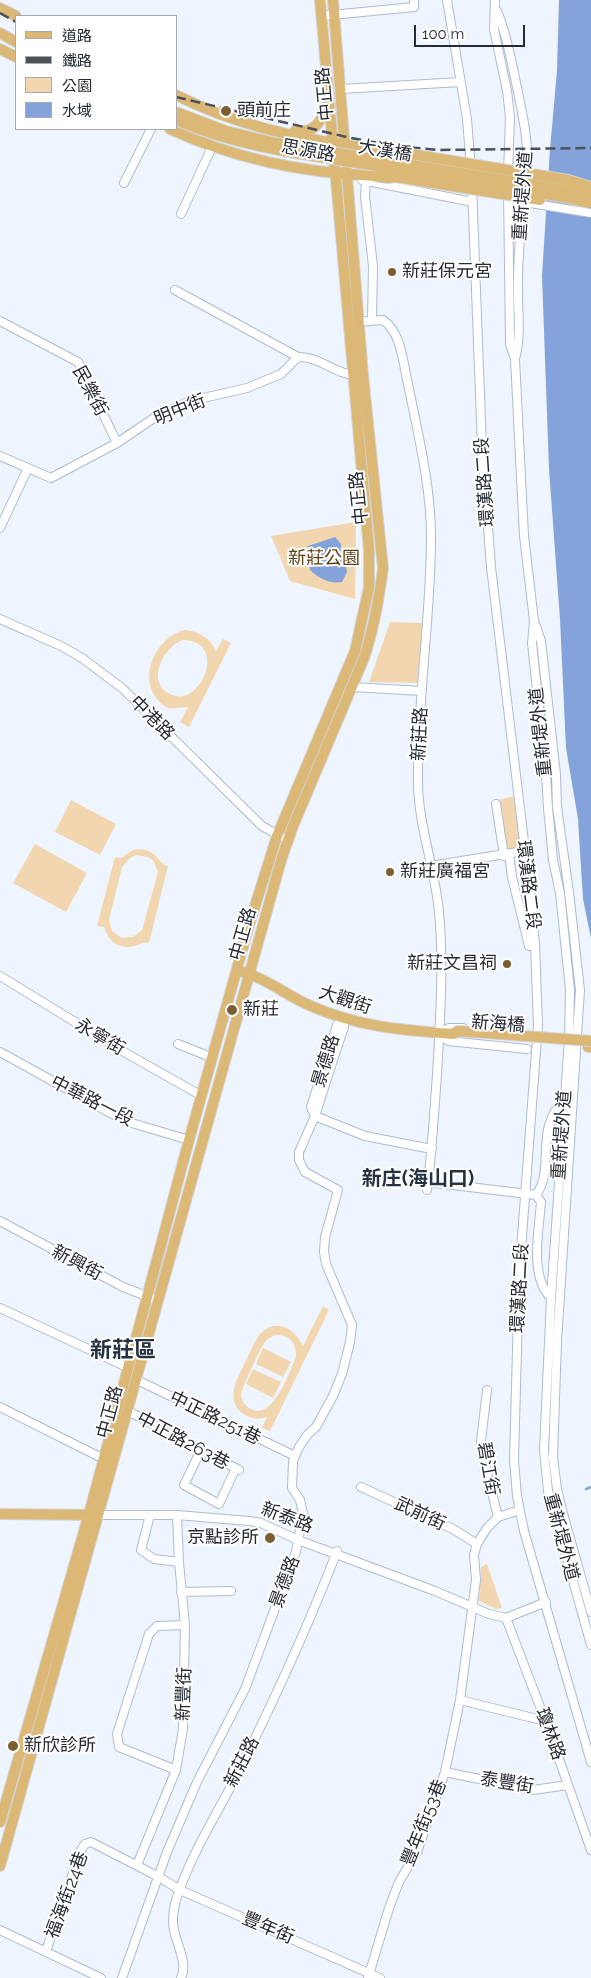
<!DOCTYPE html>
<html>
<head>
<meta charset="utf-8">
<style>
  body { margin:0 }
  #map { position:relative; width:591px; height:1978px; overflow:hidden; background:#eff5fe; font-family:Raleway,"Noto Sans TC",sans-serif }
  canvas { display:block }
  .legend { position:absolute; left:15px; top:15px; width:162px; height:115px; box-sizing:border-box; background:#fff; border:1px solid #a8aaad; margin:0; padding:6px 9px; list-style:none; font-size:15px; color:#252a33 }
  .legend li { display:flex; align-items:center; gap:10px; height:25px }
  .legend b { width:25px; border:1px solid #a8aaad }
  .scale { position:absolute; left:414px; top:25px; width:111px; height:22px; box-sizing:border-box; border:2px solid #252a33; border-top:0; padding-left:6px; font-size:15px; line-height:18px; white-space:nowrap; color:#252a33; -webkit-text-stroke:4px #fff; paint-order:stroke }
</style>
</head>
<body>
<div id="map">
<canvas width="591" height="1978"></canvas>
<ul class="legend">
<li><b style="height:6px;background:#dbb876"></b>道路</li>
<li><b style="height:6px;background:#4b5059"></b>鐵路</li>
<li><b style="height:14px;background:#f2d6b0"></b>公園</li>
<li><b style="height:14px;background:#83a3da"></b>水域</li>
</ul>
<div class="scale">100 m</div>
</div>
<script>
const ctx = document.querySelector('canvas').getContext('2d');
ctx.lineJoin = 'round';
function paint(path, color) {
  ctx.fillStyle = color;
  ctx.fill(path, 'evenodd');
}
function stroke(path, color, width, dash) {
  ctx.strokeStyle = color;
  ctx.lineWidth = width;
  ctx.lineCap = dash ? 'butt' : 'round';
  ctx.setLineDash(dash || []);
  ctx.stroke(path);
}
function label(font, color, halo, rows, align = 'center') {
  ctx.font = font + ' Raleway,"Noto Sans TC",sans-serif';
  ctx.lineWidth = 4;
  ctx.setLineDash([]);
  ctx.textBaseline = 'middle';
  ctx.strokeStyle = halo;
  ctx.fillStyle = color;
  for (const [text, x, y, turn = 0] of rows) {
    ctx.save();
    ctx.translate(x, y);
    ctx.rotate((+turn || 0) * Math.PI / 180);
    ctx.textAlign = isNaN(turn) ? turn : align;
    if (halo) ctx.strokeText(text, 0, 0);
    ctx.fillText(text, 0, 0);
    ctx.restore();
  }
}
paint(new Path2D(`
  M356,522L355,599L290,581L271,536Z
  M390,622L423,623L421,683L369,682Z
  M186,630C200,632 210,638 216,651L223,639L231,643L189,727L180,722L188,707C182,707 175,709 169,708C164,706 159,702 157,699C138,675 157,635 186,630ZM183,640C229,640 201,710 170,694C145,682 164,646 183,640Z
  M515,796L521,850L505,853L493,801Z
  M71,800L116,824L100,855L55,832Z
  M35,844L87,873L66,912L13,883Z
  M141,849C159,852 158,864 168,866L149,943C142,941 140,945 134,946C119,950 108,941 104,927L97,926L115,857L121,858L133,850ZM136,855L148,857L153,860L158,872L142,930L133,937L122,938L112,931L109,920L122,867L130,858Z
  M323,1306L329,1310L270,1431L262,1428L267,1417C259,1420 253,1419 245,1415C222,1401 239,1374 248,1357C252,1348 256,1337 263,1331C279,1318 297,1331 303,1346ZM275,1335C289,1334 297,1343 296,1357C289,1372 273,1421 251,1409C245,1406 241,1401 241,1394C242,1388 261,1347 265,1342C267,1339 271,1337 275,1335Z
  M263,1348L291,1362L283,1377L256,1364Z
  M253,1369L281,1382L273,1398L246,1384Z
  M487,1564L502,1608L496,1609L479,1601L481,1567Z`), '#f2d6b0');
paint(new Path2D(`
  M559,0H591V938L583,899L578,819L566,748L560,619L549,469L542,276L550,149L557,71Z
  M335,537L341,544L340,556L346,566L347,572L342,582C329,584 320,579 310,570L308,546Z`), '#83a3da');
stroke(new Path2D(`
  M586,1489L591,1487`), '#83a3da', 2.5);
const minor = new Path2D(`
  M447,0L467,119L471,169
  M495,0L494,29L507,91L510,117L508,174
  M497,11C506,32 510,55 515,78C522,112 530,144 527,178
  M321,16L414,7V0
  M341,89L460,82
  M362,180L473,202
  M366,181L365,196L373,266L372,320
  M124,183L151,129
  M472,185L482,448L491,567L531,900L535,945L538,1025L519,1276L514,1460L517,1496L524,1531L591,1762
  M508,190L510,344L515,359L524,536L534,621L532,643L546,774L548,808L553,860L560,893L570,990L569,1039L551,1298L544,1450L548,1491L591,1645
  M181,214L212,147
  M175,290L298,357
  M0,321L78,362L117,443
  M355,322L383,320C402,333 403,364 408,384C418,434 431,486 431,537C431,619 417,699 418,781C418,825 435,868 439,912C444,966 440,1021 437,1075C434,1114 432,1152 427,1190
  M515,359C522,334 517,308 518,282C518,253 521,224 525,194
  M0,456L51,478L117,443L157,416L190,401L247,388L281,374L298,357C320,356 336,376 359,375
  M0,528L28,468
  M0,619L61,646L82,658L122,688L262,826L282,837
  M535,623L541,641L556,774L557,807L569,892L580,990L557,1341L553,1457L557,1489L562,1510L591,1612
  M353,687L422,691
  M496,804L504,856
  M509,855L512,877L529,946L535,945
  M430,866L524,851
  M0,976L124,1052L202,1096
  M439,1033L448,1041L527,1049
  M439,1033L449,1028H463
  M178,1044L213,1058
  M0,1052L125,1121L189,1140
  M315,1116L365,1136L432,1149
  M315,1116L311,1107L337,1025L344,1019
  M428,1182L536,1195
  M536,1195L541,1202C539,1231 529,1276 551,1298
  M536,1195C556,1168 533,1129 565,1099
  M0,1221L123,1287L157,1300
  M0,1308L129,1368
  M135,1379L295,1456
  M487,1390L481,1441L482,1452L498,1517
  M0,1407L104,1459
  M128,1411L239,1470
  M201,1450L184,1485L219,1504L234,1472
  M361,1487L453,1529L477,1544
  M98,1515H177L249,1521L261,1523L298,1540L435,1591L489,1614L506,1618L546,1602
  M150,1515L141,1550L154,1559L179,1562
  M181,1592L231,1591
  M506,1618L547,1725L591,1850
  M460,1700L537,1719L544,1716
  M176,1770L119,1747L117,1734L149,1634L157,1626L185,1625
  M445,1772L533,1790L568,1785
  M137,1865L176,1770L183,1729L185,1625L179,1562L177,1515
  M0,1930L101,1978
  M46,1951L81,1850L85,1844L91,1842L159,1877L180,1890L380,1978
  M122,1978L167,1852L197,1782L245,1689L296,1552L303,1514L300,1500L292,1488L293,1461L299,1447L308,1434L316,1427L333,1396L342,1374L350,1342L352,1325L326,1264L324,1252L325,1237L338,1190L305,1172L299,1160V1152L315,1116L332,1063L344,1027V1019
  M181,1978C188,1964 177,1945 174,1930C172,1922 174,1908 176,1900C191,1853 219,1811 241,1767C276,1696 309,1625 337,1551
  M368,1978L389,1908L399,1882L417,1852L445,1772L460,1700L476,1580L474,1555L477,1544L487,1528L498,1517L520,1510`);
const major = new Path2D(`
  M0,8L16,16
  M0,33L16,42
  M0,49L16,57
  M176,95C239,127 311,142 380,149
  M170,129C233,158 305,173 375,176
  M295,131C314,134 322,122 327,104
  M243,972C266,978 289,997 311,1006C359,1027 402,1030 453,1034
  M588,1047H591
  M0,1514L94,1515
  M0,1822L89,1514L189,1140L250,922L277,836L355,651L369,587V551L320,0
  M0,1866L282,857L293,826L364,658C374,628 379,599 383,568L363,375L333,0`);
stroke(minor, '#adbbd1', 10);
stroke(major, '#d3d4d6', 12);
stroke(minor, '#fff', 8);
stroke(major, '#dbb876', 10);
stroke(new Path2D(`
  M0,13L16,22
  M176,97L351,138L395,146L438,150L591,148`), '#4b5059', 2.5, [10, 5]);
const minorBridge = new Path2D(`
  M530,203L591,213`);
const majorBridge = new Path2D(`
  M176,112L226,131L276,143L591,194
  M176,120C240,148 308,155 377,166C441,176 505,187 569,198L588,203
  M380,149L568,180L591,187
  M375,176L388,178L396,177L540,200
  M453,1034L458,1031L591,1041`);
stroke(minorBridge, '#adbbd1', 10, []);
stroke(majorBridge, '#d3d4d6', 12, []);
stroke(minorBridge, '#fff', 8);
stroke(majorBridge, '#dbb876', 10);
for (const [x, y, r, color] of [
  [226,111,6,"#7c5e32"],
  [392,272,5,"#7c5e32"],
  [390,872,5,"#7c5e32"],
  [507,964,5,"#7c5e32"],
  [232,1010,6,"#7c5e32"],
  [270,1538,6,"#7c5e32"],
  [13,1746,6,"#7c5e32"]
]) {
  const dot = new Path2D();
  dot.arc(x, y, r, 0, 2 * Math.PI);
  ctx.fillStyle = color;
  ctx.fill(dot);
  stroke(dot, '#fff', 2);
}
label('18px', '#252a33', '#fff', [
  ["中正路",325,94,-95],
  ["思源路",308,151,10],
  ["大漢橋",385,151,9],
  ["重新堤外道",523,196,-86],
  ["民樂街",90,391,62],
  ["明中街",180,410,-22],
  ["環漢路二段",485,482,-94],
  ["中正路",359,498,-96],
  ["中港路",152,718,45],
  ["重新堤外道",541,732,-96],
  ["新莊路",420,734,-87],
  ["環漢路二段",528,885,83],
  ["中正路",243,934,-74],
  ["大觀街",345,1000,18],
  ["新海橋",498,1024,4],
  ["永寧街",100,1037,31],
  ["景德路",326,1061,-73],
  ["中華路一段",92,1101,27],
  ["重新堤外道",562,1135,-86],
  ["新興街",77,1263,28],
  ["環漢路二段",520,1288,-87],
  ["中正路",110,1412,-75],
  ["中正路251巷",215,1418,26],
  ["中正路263巷",183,1441,28],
  ["碧江街",488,1469,80],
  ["武前街",420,1514,25],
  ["新泰路",287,1518,21],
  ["重新堤外道",561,1537,75],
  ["景德路",285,1582,-70],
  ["新豐街",184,1694,-88],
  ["瓊林路",550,1734,70],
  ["新莊路",242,1762,-63],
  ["泰豐街",507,1783,9],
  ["豐年街53巷",424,1823,-68],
  ["福海街24巷",67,1895,-70],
  ["豐年街",268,1928,23]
]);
label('18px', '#252a33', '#fff', [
  ["頭前庄",237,111],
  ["新莊保元宮",402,272],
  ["新莊廣福宮",400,872],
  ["新莊文昌祠",497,964,"right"],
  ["新莊",243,1010],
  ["京點診所",259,1538,"right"],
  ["新欣診所",24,1746]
], 'left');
label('18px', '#5c4114', '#fff', [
  ["新莊公園",324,559]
]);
label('bold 20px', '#263142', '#fff', [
  ["新庄(海山口)",418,1179]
]);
label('bold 22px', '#263142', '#fff', [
  ["新莊區",123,1350]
]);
</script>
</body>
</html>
